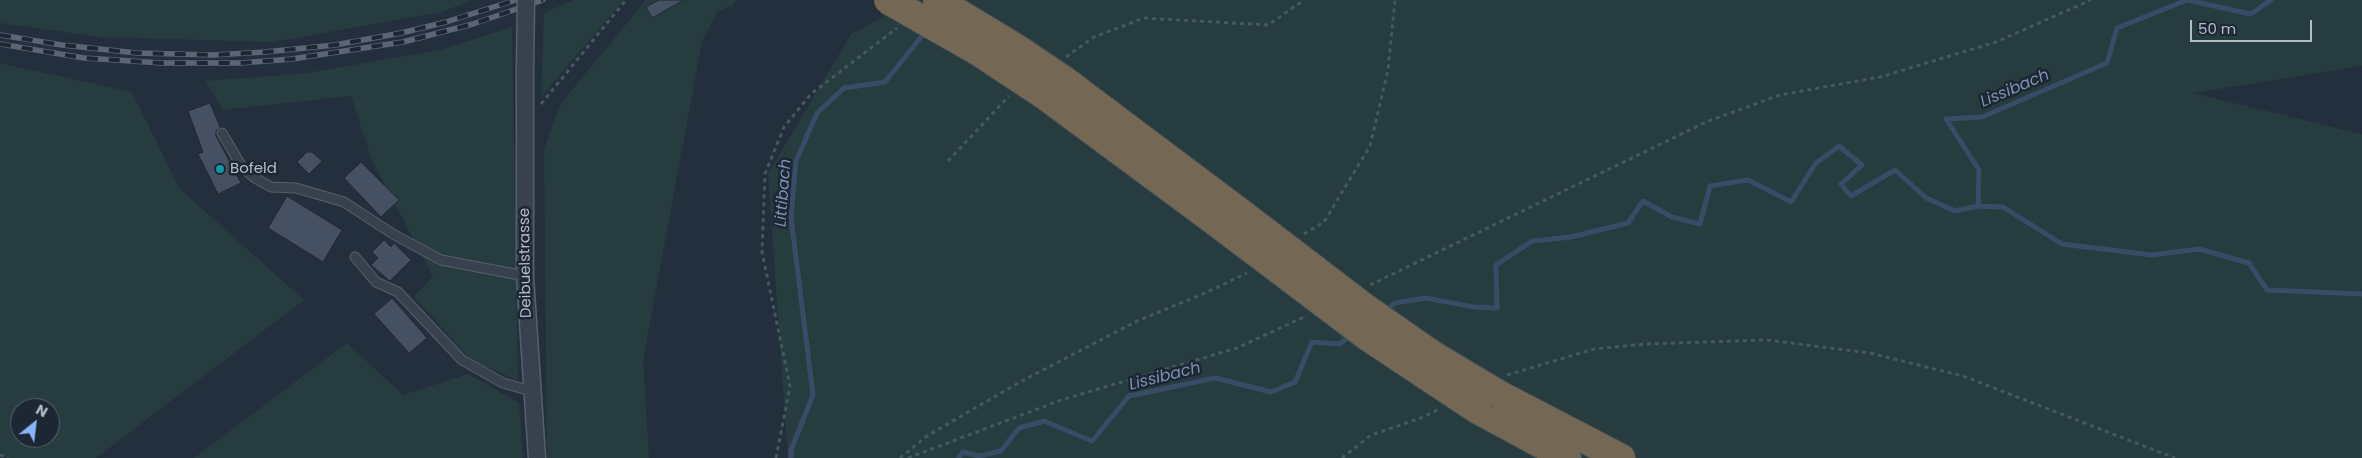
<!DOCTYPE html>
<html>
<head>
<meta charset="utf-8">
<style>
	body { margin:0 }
	#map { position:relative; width:2362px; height:458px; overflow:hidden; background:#242f3e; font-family:Poppins,sans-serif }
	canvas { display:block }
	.north { position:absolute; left:10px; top:398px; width:50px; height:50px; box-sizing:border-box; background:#1d2633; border:1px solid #59626f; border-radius:50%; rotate:29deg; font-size:14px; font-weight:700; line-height:20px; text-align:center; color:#b4bcc9 }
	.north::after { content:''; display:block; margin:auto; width:18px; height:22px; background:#8ab4f8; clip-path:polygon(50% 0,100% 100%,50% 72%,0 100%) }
	.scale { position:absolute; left:2190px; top:20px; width:122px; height:22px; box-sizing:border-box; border:2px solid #b4bcc9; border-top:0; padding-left:6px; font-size:15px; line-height:18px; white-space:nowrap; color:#b4bcc9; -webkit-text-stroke:4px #1d2633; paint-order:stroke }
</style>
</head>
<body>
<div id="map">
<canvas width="2362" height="458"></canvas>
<div class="north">N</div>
<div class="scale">50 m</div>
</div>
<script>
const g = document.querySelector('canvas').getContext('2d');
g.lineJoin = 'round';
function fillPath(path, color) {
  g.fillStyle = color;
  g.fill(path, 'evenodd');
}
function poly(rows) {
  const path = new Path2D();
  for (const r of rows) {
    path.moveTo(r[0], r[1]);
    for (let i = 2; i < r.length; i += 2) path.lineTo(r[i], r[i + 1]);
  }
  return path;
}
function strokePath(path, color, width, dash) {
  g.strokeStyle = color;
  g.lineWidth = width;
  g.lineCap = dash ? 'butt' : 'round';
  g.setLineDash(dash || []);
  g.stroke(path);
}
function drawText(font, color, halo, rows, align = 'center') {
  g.font = font + ' Poppins,sans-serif';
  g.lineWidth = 5;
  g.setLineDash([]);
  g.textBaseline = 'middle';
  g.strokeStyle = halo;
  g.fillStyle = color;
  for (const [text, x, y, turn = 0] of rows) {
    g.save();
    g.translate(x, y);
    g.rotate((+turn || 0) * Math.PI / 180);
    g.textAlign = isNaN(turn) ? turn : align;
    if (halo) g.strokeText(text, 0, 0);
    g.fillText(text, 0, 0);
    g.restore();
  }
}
const green = poly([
	[0,0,472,0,442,12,273,42,99,37,0,23],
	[574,0,624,0,541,97,544,13],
	[646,0,736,0,732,6,718,11,702,42,643,360,649,458,547,458,544,149,561,103],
	[916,0,2362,0,2362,66,2193,93,2362,134,2362,458,788,458,768,174,851,34],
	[512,27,518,380,473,362,414,297,433,276,372,161,351,96,223,110,205,81,307,73,440,50],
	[0,63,132,92,179,188,304,300,96,458,8,458,0,455],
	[20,408,50,408,50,438,20,438],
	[347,343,403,395,468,374,519,403,523,458,194,458]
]);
const stream = poly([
	[1978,206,2003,207,2062,244,2151,255,2199,249,2249,263,2267,290,2362,294],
	[1384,311,1395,303,1426,298,1474,307,1497,308,1496,265,1532,241,1571,237,1628,223,1643,201,1672,217,1700,224,1710,186,1748,180,1791,202,1816,163,1839,146,1862,165,1841,184,1851,196,1895,170,1926,198,1955,211,1978,206,1979,170,1946,119,1982,117,2107,63,2117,28,2187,0,2251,14,2271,0],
	[791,458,791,450,813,395,791,217,796,161,817,113,844,88,885,82,926,31],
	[959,458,963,452,979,456,1001,451,1019,428,1044,421,1092,441,1129,396,1215,378,1271,392,1295,382,1312,342,1339,344,1351,336]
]);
const building = poly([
	[659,0,684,0,652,18,646,7,659,0],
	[210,103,220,127,216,131,216,136,241,183,218,194,198,154,203,152,188,111,210,103],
	[307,152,312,152,322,161,309,174,297,162,307,152],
	[361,162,399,200,381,217,344,178,361,162],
	[287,196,342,230,323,262,268,228,287,196],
	[384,240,391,247,394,243,411,260,390,281,371,265,378,258,372,252,384,240],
	[392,298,427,338,409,353,374,314,392,298]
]);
const path = poly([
	[1066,57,1094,37,1144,18,1268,25,1304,0],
	[541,104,626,0],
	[948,161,1009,96],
	[1304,234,1324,222,1370,146,1388,70,1395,0],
	[1370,285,1706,122,1780,95,1880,77,1996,42,2091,0],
	[1507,375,1594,349,1646,344,1766,340,1870,353,1963,376,2175,458],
	[0,455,8,458],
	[776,458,790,386,762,252,765,174,784,127,811,94,897,28],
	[900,458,927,436,1020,382,1137,321,1203,294,1247,273],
	[908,458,1061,400,1237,348,1306,316],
	[1342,458,1371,435,1421,418,1439,409]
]);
const service = poly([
	[222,133,242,167,255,178,271,187,296,188,344,202,393,234,441,260,525,276],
	[355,257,376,282,398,292,462,360,503,383,531,391]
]);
const minor = poly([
	[525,68,525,276,537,458]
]);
const motorway = poly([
	[1064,80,1237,210],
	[1044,95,1217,223],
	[1500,395,1621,458],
	[1478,410,1567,458]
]);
const rail = poly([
	[0,35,62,45,137,53,213,55,265,52,335,45,401,33,446,22,516,0],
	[0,44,84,58,162,63,241,63,292,59,403,42,473,24,543,0]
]);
const minorBridge = poly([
	[525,68,526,0]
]);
const motorwayBridge = poly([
	[888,0,979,52,1044,95],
	[937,0,1018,49,1064,80],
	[1237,210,1364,307,1433,355,1500,395],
	[1217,223,1368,337,1478,410]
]);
const markers = [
	[220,169,5,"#0f9aa8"]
];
const poiNames = [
	["Bofeld",230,169]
];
const streetNames = [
	["Deibuelstrasse",526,263,-91]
];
const waterNames = [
	["Lissibach",2015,89,-23],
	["Littibach",784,193,-86],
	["Lissibach",1165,377,-14]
];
fillPath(green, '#263c3f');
strokePath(stream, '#394c67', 5);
fillPath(building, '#455162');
strokePath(building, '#1f2835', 1);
strokePath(service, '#565f6c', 11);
strokePath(minor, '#565f6c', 19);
strokePath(motorway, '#434c59', 30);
strokePath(path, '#44595c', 3, [4, 4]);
strokePath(service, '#38414e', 9);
strokePath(minor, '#38414e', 16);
strokePath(motorway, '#746855', 28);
strokePath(rail, '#5a6575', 5.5);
strokePath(rail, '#1d2633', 4, [11]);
strokePath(minorBridge, '#565f6c', 19, []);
strokePath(motorwayBridge, '#434c59', 30, []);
strokePath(minorBridge, '#38414e', 16);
strokePath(motorwayBridge, '#746855', 28);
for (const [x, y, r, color] of markers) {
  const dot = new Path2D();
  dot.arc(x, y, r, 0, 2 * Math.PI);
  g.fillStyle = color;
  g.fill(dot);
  strokePath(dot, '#1d2633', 2);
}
drawText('15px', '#b4bcc9', '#1d2633', poiNames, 'left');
drawText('15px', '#b4bcc9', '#1d2633', streetNames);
drawText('italic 16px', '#7c92b1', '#1d2633', waterNames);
</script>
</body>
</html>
